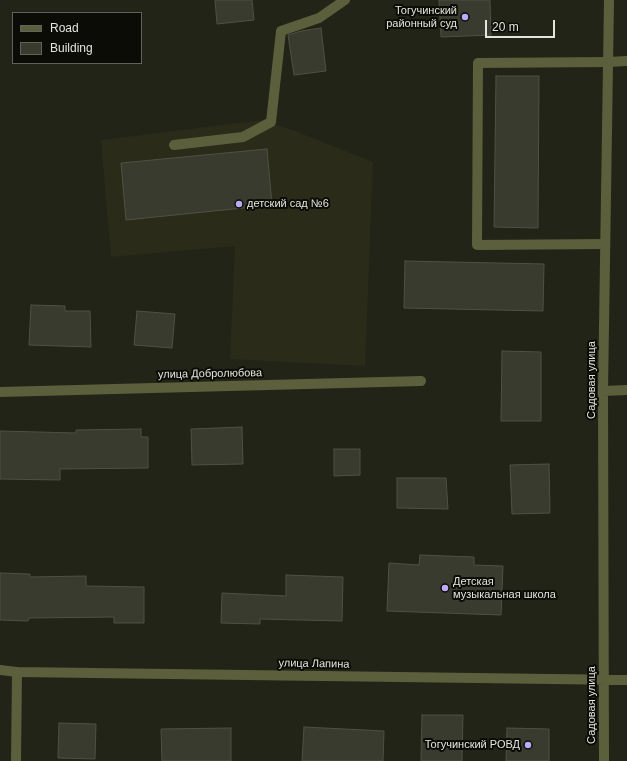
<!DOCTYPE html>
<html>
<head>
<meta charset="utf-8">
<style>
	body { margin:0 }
	#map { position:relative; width:627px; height:761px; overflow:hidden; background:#222417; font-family:Arial,sans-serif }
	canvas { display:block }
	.legend { position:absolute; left:12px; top:12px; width:130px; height:52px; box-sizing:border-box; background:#0c0c07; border:1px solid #62625c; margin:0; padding:5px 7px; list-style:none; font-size:12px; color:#e3e4dc }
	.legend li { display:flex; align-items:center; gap:8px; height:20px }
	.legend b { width:20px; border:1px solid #62625c }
	.scale { position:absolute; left:485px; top:20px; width:70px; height:18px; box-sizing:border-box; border:2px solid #e3e4dc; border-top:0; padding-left:5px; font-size:12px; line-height:14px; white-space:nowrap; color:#e3e4dc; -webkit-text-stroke:3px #0c0c07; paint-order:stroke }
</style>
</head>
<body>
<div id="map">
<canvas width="627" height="761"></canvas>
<ul class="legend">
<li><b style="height:5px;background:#5c5f3c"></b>Road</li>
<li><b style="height:11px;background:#393b2e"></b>Building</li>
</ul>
<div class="scale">20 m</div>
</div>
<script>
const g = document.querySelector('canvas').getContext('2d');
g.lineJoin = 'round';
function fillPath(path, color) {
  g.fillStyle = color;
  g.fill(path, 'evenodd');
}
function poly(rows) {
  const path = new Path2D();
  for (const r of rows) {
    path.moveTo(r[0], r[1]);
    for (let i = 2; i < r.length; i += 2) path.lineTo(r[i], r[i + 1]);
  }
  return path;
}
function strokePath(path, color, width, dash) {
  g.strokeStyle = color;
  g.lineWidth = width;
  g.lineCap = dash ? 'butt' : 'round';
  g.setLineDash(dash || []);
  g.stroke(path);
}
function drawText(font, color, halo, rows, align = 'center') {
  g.font = font + ' Arial,sans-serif';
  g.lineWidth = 4;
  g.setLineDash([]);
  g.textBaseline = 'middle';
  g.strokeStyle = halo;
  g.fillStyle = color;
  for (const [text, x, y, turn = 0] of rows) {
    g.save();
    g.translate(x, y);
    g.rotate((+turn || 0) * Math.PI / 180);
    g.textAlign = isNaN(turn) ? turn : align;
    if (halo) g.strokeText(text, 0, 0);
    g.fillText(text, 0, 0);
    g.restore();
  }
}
const built = poly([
	[263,120,295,131,373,162,365,366,230,359,235,246,111,257,101,140]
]);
const building = poly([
	[215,0,252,0,254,20,217,24,215,0],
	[439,0,490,0,491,35,441,37,439,0],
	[321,28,326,71,294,75,288,35,301,31,321,28],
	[496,76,539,76,538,228,494,227,496,76],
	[267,149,272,205,126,220,121,163,267,149],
	[405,261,544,264,543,311,404,308,405,261],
	[31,305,65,306,65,311,90,311,91,347,29,345,31,305],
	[137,311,175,314,172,348,134,345,137,311],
	[502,351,541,352,541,421,501,421,502,351],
	[242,427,243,464,192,465,191,429,242,427],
	[141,429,141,437,148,437,148,468,60,469,60,480,0,479,0,431,76,433,76,430,141,429],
	[334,449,360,449,360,475,334,476,334,449],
	[549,464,550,513,512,514,510,465,549,464],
	[397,478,446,478,448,509,397,508,397,478],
	[420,555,474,557,474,565,503,566,501,615,387,611,389,563,419,565,420,555],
	[0,573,30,574,30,577,86,576,86,586,144,587,144,623,114,623,114,617,29,618,28,621,0,620,0,573],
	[286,575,343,577,342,621,260,619,260,624,221,623,222,593,286,596,286,575],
	[422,715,463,715,462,761,421,761,422,715],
	[59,723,96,724,95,759,58,758,59,723],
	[304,727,384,731,383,761,302,761,304,727],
	[231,728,231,761,162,761,161,729,231,728],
	[507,728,549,729,549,761,506,761,507,728]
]);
const service = poly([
	[174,145,243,137,271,122,281,31,319,18,345,0],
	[605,244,477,245,478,63,608,62],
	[16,761,17,672]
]);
const minor = poly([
	[608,62,627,61],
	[603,391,627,390],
	[0,392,421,381],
	[0,670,17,672,627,680],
	[604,761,603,391,609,0]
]);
const markers = [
	[465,17,4,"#baaaf7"],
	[239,204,4,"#baaaf7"],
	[445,588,4,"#baaaf7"],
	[528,745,4,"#baaaf7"]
];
const poiNames = [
	["Тогучинский",457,11],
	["районный суд",457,24],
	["детский сад №6",247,204,"left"],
	["Детская",453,582,"left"],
	["музыкальная школа",453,595,"left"],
	["Тогучинский РОВД",520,745]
];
const streetNames = [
	["улица Добролюбова",210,374,-1],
	["Садовая улица",592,380,-90],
	["улица Лапина",314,664,1],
	["Садовая улица",592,705,-90]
];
fillPath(built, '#2a2c19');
fillPath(building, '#393b2e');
strokePath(building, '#4f5143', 1);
strokePath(service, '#5c5f3c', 10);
strokePath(minor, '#5c5f3c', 10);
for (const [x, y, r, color] of markers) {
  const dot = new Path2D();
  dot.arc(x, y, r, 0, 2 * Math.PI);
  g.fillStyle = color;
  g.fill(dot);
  strokePath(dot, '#0c0c07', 1.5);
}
drawText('11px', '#e3e4dc', '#0c0c07', poiNames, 'right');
drawText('11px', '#e3e4dc', '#0c0c07', streetNames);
</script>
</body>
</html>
